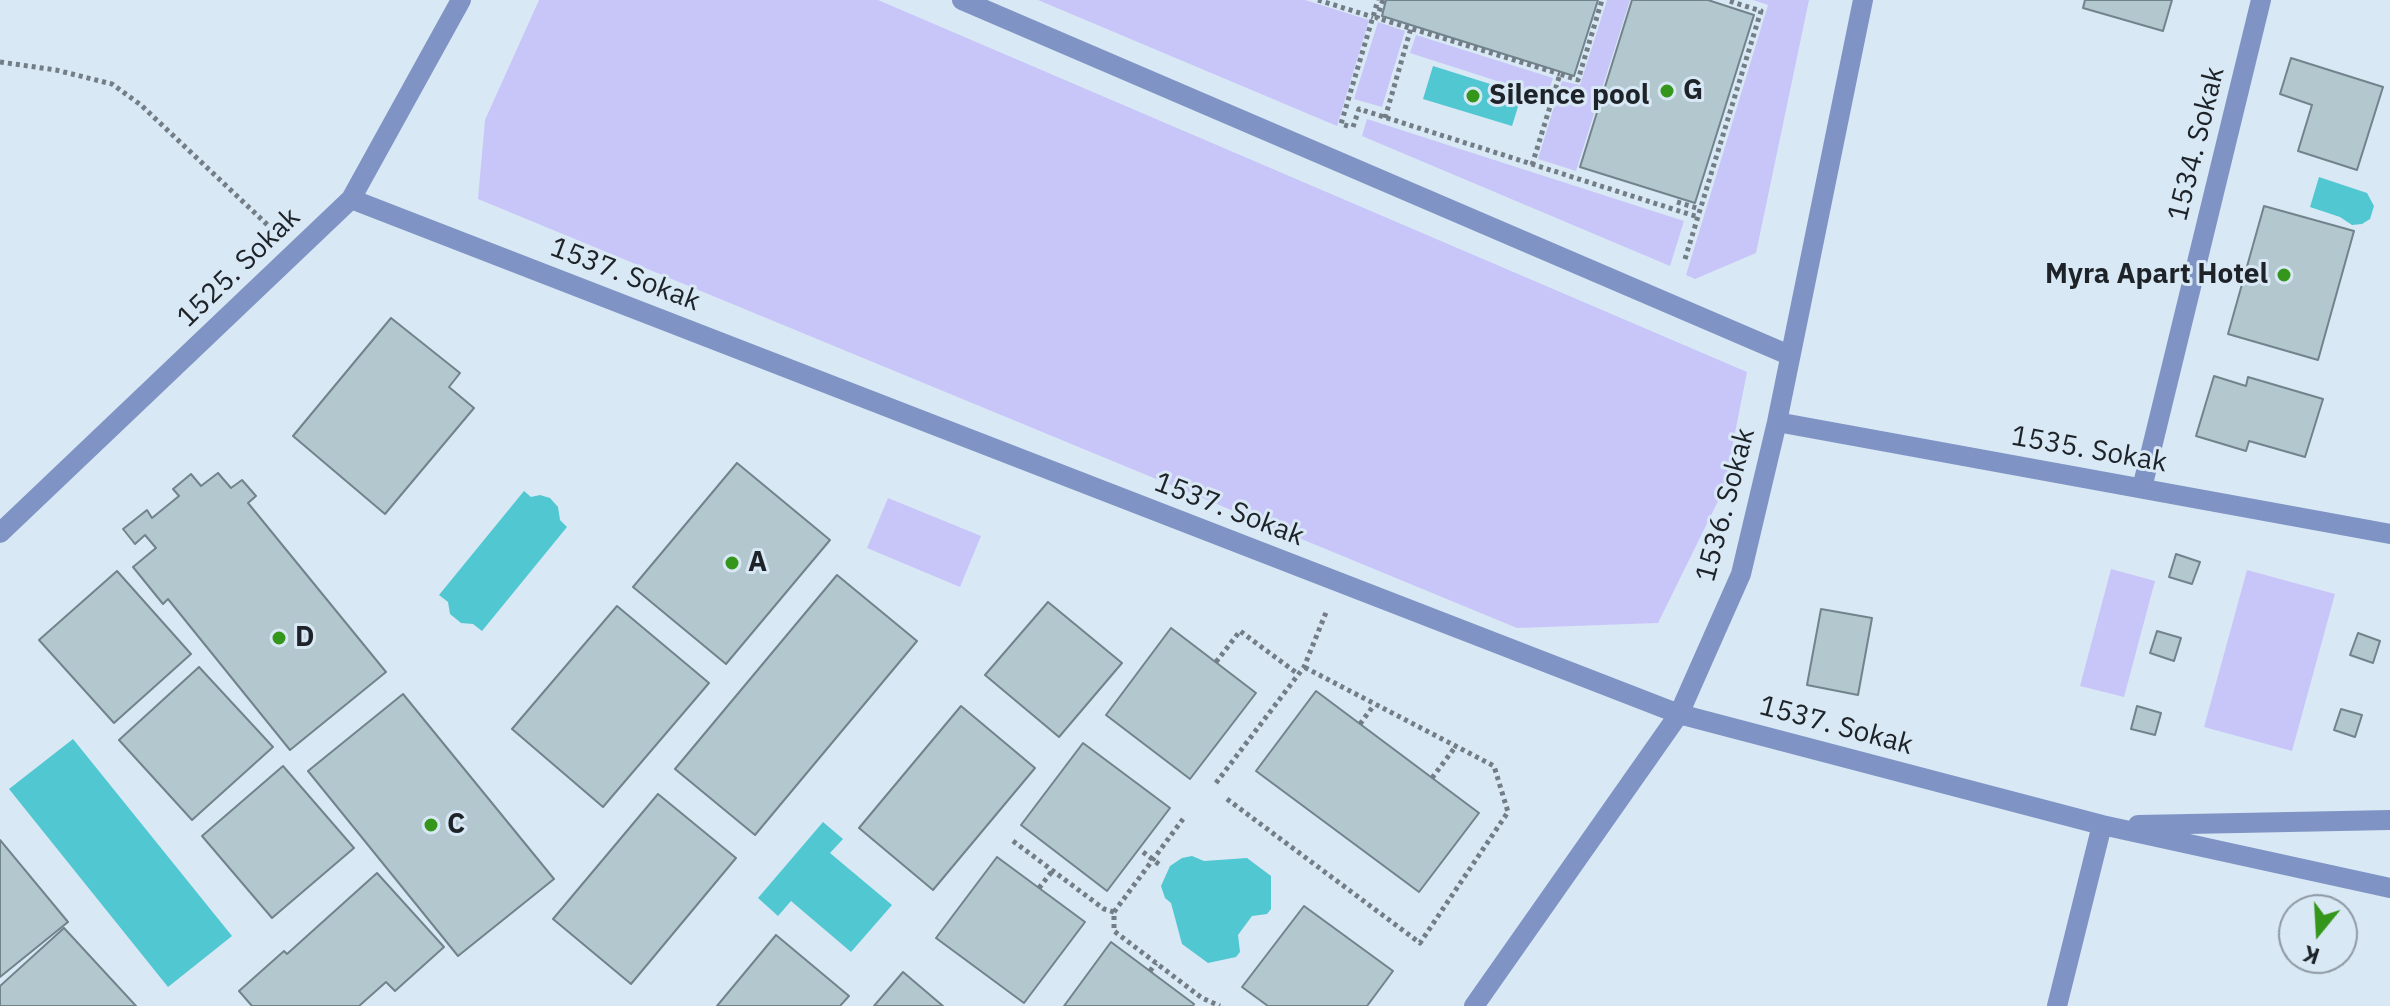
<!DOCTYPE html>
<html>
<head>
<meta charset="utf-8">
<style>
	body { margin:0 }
	#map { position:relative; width:2390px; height:1006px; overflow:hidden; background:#d9e8f5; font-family:"IBM Plex Sans",sans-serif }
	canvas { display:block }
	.north { position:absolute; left:2278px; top:894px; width:80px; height:80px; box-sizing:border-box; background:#d9e8f5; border:2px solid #8e99a3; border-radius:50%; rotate:198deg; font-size:22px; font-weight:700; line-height:32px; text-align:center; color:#1d2328 }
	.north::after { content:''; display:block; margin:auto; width:28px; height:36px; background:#34961a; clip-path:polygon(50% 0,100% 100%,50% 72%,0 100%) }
</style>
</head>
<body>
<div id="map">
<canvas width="2390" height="1006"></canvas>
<div class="north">K</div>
</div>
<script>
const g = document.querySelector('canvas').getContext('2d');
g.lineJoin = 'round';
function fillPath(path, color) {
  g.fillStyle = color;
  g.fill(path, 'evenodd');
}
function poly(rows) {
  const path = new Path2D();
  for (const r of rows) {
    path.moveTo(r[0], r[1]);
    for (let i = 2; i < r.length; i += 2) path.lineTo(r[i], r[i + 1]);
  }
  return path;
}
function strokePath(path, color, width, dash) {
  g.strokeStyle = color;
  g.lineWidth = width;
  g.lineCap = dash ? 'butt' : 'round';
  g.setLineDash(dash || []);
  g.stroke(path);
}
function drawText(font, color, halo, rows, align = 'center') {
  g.font = font + ' "IBM Plex Sans",sans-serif';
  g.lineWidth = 6;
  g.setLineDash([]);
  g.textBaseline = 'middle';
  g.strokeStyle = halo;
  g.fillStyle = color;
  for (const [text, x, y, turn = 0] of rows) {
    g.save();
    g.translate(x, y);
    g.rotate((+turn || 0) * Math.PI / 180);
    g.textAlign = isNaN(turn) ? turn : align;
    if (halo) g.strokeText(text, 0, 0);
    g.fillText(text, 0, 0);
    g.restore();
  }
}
const green = poly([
	[539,0,878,0,1747,372,1724,489,1658,623,1517,628,478,199,485,120],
	[1038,0,1305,0,1369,20,1337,126],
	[1607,0,1630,0,1576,171,1538,159,1562,81,1580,85],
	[1753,0,1809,0,1756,253,1695,279,1686,275,1768,5],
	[1378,22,1405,31,1382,107,1354,99],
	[1416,35,1553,78,1547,97,1410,53],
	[1367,119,1684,221,1670,266,1362,136],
	[888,498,981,536,960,587,867,548],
	[2111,569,2155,581,2124,697,2080,686],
	[2247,570,2335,594,2292,751,2204,727]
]);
const water = poly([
	[1433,66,1522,94,1512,126,1423,99],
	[2319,177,2367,193,2374,206,2370,219,2362,224,2352,225,2340,217,2310,207],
	[524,491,531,497,540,495,550,498,558,507,560,520,567,527,482,631,473,624,461,623,450,614,448,602,439,595],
	[73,739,232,936,168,987,9,789],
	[823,822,843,839,830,853,892,905,851,952,791,901,778,916,758,898],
	[1192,856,1204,861,1247,858,1271,876,1271,909,1267,914,1252,916,1238,935,1240,952,1236,957,1208,963,1182,944,1171,903,1165,898,1161,886,1170,866,1182,858]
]);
const building = poly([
	[1386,0,1598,0,1574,76,1382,16,1386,0],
	[1632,0,1708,0,1754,15,1695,203,1580,167,1632,0],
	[2085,0,2172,0,2163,31,2083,8,2085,0],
	[2291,58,2383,87,2357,170,2298,151,2312,105,2280,94,2291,58],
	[2264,206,2354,231,2318,360,2228,334,2264,206],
	[391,318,460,373,449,387,474,408,385,514,293,436,391,318],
	[2214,376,2246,386,2248,377,2323,399,2305,457,2249,441,2246,451,2196,436,2214,376],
	[737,463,830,540,726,664,633,587,737,463],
	[218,473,231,488,242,480,256,496,248,503,386,672,290,750,168,599,163,604,133,567,156,548,145,535,135,544,123,529,147,510,152,518,179,496,173,489,191,474,201,486,218,473],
	[2176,554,2200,562,2192,584,2169,577,2176,554],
	[117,571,191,654,114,723,39,640,117,571],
	[837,575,917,641,755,835,675,769,837,575],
	[1048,602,1122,663,1059,737,985,675,1048,602],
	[617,606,709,683,603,807,512,729,617,606],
	[1821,609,1872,618,1858,695,1807,685,1821,609],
	[1171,628,1256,693,1190,779,1106,715,1171,628],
	[2157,631,2181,638,2174,661,2150,653,2157,631],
	[2358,633,2380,641,2373,663,2350,655,2358,633],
	[199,667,273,747,192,820,119,740,199,667],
	[1316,691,1479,813,1419,892,1256,771,1316,691],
	[403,694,554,879,458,956,308,771,403,694],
	[961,706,1035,768,933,890,859,828,961,706],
	[2137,706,2161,713,2155,735,2131,729,2137,706],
	[2341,709,2362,715,2355,737,2334,730,2341,709],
	[1083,743,1170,808,1107,891,1021,825,1083,743],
	[283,766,354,848,272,918,202,836,283,766],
	[658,794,736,858,631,984,553,919,658,794],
	[0,840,68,922,0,977,0,840],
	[997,857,1085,922,1024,1003,936,938,997,857],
	[377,873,444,947,395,991,386,982,359,1006,252,1006,239,991,284,951,287,954,377,873],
	[1304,906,1393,971,1367,1006,1268,1006,1242,987,1304,906],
	[64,928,136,1006,0,1006,0,986,64,928],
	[776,935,849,996,840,1006,717,1006,776,935],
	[1111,942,1194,1004,1193,1006,1064,1006,1111,942],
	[903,972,943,1006,874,1006,903,972]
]);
const path = poly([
	[1318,0,1373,17],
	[1383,0,1377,18,1560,74],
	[0,62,56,70,112,84,141,105,275,232],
	[1385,118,1411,28],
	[1348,126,1341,124,1378,0],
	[1353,127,1359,109,1698,217],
	[1532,165,1560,74,1578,80,1602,0],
	[1677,202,1700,209],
	[1685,259,1761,11,1726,0],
	[1216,662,1240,631,1298,674],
	[1360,724,1374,705],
	[1432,778,1456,746],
	[1216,783,1304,667,1327,610],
	[1227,799,1420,943,1508,812,1494,766,1304,667],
	[1013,841,1104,909,1114,912,1114,931,1202,998,1220,1006],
	[1143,852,1160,865],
	[1039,888,1053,870],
	[1114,912,1183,819],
	[1150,971,1156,963]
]);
const street = poly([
	[962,0,1789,355],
	[351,199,1679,714,2102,825,2390,888],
	[1777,422,2390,534],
	[2142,488,2261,0],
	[0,533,351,199,461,0],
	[2138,825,2390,820],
	[1474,1006,1679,714,1741,574,1777,422,1863,0],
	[2057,1006,2102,825]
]);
const markers = [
	[1667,91,8,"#34961a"],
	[1473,96,8,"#34961a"],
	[2284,275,8,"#34961a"],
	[732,563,8,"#34961a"],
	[279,638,8,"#34961a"],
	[431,825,8,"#34961a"]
];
const poiNames = [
	["G",1683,91],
	["Silence pool",1489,96],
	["Myra Apart Hotel",2268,275,"right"],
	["A",748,563],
	["D",295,638],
	["C",447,825]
];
const streetNames = [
	["1534. Sokak",2197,144,-76],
	["1525. Sokak",239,268,-44],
	["1537. Sokak",625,275,21],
	["1535. Sokak",2089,450,10],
	["1536. Sokak",1726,505,-75],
	["1537. Sokak",1229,510,21],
	["1537. Sokak",1836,726,15]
];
fillPath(green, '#c8c6f9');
fillPath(water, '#50c7d1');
fillPath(building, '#b3c7cf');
strokePath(building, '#71838b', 2);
strokePath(path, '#737d86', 5, [4, 4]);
strokePath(street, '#7f94c4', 20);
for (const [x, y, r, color] of markers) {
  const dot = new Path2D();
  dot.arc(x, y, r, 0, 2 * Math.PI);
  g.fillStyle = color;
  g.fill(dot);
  strokePath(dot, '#d9e8f5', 3);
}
drawText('bold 28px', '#1d2328', '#d9e8f5', poiNames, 'left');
drawText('28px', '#1d2328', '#d9e8f5', streetNames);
</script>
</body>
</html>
